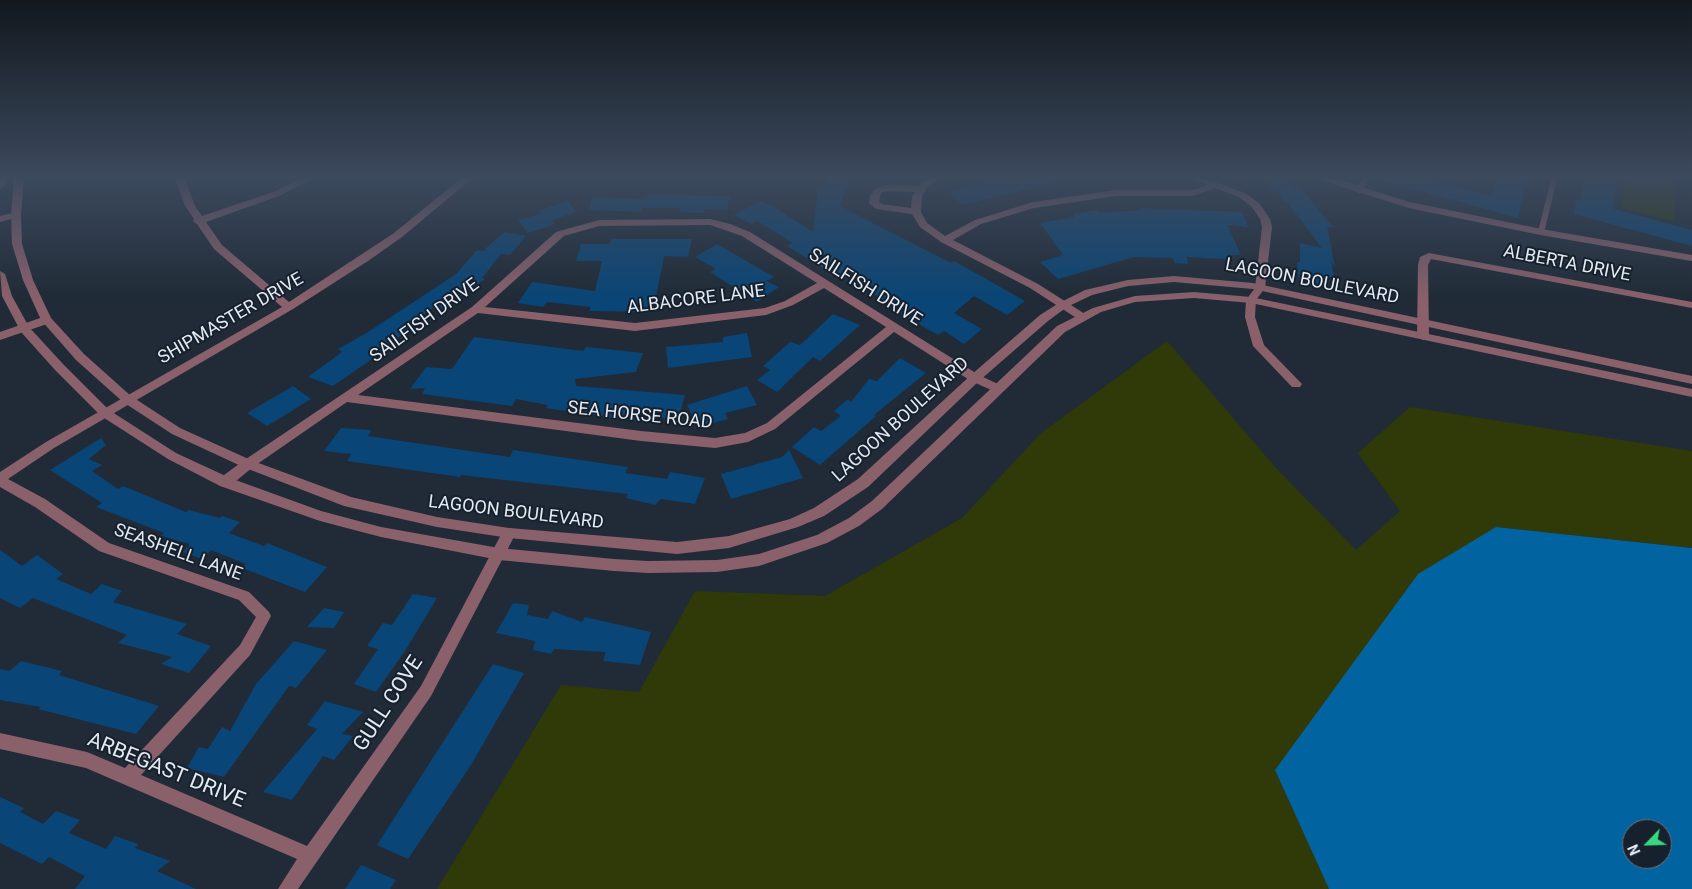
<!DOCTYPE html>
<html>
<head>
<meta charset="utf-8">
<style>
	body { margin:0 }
	#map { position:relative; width:1692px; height:889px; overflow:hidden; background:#202b37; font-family:Roboto,sans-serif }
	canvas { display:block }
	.north { position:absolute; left:1622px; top:819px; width:50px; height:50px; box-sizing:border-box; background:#16212d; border:1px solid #68717c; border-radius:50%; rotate:246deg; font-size:14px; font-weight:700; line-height:20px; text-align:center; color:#e3eaf2 }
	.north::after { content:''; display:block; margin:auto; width:18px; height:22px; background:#3bd77f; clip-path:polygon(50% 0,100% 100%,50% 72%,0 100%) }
</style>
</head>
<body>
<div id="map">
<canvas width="1692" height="889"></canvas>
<div class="north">N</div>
</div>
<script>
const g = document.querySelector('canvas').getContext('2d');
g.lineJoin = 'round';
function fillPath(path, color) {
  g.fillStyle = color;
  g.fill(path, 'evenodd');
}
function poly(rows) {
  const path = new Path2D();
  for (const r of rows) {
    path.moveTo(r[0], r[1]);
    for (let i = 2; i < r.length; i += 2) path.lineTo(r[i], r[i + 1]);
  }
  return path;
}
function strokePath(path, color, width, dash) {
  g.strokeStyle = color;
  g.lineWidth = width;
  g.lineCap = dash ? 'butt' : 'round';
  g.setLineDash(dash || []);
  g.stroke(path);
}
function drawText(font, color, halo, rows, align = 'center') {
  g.font = font + ' Roboto,sans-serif';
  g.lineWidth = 4;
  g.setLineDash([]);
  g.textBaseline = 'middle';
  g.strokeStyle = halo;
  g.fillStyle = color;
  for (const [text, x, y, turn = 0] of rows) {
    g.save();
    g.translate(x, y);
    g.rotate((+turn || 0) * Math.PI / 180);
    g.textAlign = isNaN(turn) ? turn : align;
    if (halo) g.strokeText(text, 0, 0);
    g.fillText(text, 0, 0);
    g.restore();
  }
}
const green = poly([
	[1625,176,1677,176,1674,221,1622,208],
	[1167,341,1276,468,1356,550,1400,511,1358,453,1410,407,1692,451,1692,548,1496,527,1275,770,1329,889,437,889,561,685,639,692,695,591,825,596,962,518,1040,434]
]);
const water = poly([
	[1496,527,1692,548,1692,889,1329,889,1275,770,1418,574],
	[1632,829,1662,829,1662,859,1632,859]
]);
const building = poly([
	[828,176,850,176,840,206,951,263,954,261,1025,301,1007,315,974,296,954,313,982,329,964,344,944,331,938,335,894,310,874,294,876,293,849,276,843,280,787,246,793,243,757,221,751,224,734,215,760,201,774,207,813,232,818,189,824,189],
	[1008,176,1013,178,1023,176,1059,176,1059,181,962,205,949,191],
	[1262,176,1284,176,1294,188,1300,187,1333,227,1327,227,1335,267,1331,261,1334,277,1326,277,1327,285,1299,282,1297,262,1300,262,1300,243,1322,248,1288,203,1285,203,1278,191,1272,192],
	[1379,176,1416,176,1492,196,1497,176,1527,176,1518,218,1379,180],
	[1585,176,1617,176,1613,209,1692,230,1692,246,1574,214,1576,200,1580,201],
	[647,195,670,195,730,196,727,210,705,209,704,213,680,212,680,208,643,208,641,212,589,210,592,197,645,199],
	[569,201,576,212,552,220,555,224,528,233,518,220,541,214,540,210],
	[1141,208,1242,212,1248,227,1227,225,1241,255,1227,255,1227,259,1187,257,1188,264,1175,263,1173,258,1134,257,1058,279,1040,262,1063,255,1040,223,1075,217,1073,214,1097,210,1100,213,1141,210],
	[504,232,526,236,510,255,501,254,482,278,485,279,441,310,434,307,413,323,418,326,388,343,392,345,333,386,308,377,342,352,338,349,368,332,456,274,477,250,483,251],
	[612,239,692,239,688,257,664,256,653,312,590,311,590,307,547,302,543,307,518,303,532,282,595,291,602,261,576,261,581,244,609,244],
	[717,244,774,277,766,281,779,287,757,302,710,272,716,269,695,257],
	[833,314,860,325,820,361,813,357,777,392,757,380,770,370,763,366,790,342,800,345],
	[747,333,752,357,668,368,666,347,723,342,723,337],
	[474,337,583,351,586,347,643,353,636,372,575,379,576,386,685,395,678,420,646,416,642,422,546,408,548,405,516,399,512,406,422,394,425,388,410,389,426,367,452,369],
	[900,358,926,373,874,415,876,416,820,465,792,447,814,427,821,431,841,416,834,411,848,399,851,402,869,379,877,381],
	[293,386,311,399,267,426,247,413],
	[747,386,757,405,725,413,728,419,698,427,687,405],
	[341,428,371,430,368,436,510,457,513,450,628,467,625,473,667,479,670,472,705,478,695,504,661,499,655,505,626,498,628,494,461,475,460,477,347,461,351,454,324,451],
	[101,438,106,445,89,459,102,465,92,471,118,489,123,486,186,512,189,510,220,518,222,516,240,522,229,533,264,546,267,543,327,567,305,592,242,568,246,564,211,550,202,559,183,552,190,544,161,536,164,533,96,507,102,503,50,470],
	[789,450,803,478,731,499,721,474,782,457],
	[0,550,22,566,37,555,63,574,56,579,91,594,102,584,122,591,113,602,187,624,177,634,211,646,189,673,161,664,172,657,118,643,127,635,33,598,20,608,0,598],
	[413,594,437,598,405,651,376,692,354,684,378,649,367,646,383,623,392,625],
	[513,603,529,605,527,615,548,619,552,611,582,622,585,617,651,632,640,665,603,661,606,652,554,649,551,654,533,650,535,641,496,633],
	[324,608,344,612,334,628,307,627],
	[294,641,327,650,296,688,289,686,224,777,187,768,199,747,208,749,222,727,230,731,256,684],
	[21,661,62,671,59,675,159,706,136,734,38,709,41,707,0,700,0,669,9,671],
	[493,664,524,673,471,765,408,859,377,845],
	[325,701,363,712,342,734,353,736,334,760,323,756,292,800,263,792,317,729,307,725],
	[0,797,24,808,20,812,43,824,56,811,80,820,69,833,106,849,115,836,138,844,135,848,170,861,157,871,196,889,75,889,85,876,49,857,42,864,0,843],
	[361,865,396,880,390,889,345,889]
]);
const service = poly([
	[1318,176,1409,205,1541,232,1692,258],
	[1359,190,1367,176],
	[1541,232,1555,176]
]);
const minor = poly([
	[174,176,184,176,195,206,202,216,273,192,306,176,318,176,279,196,206,222,222,245,289,302,394,233,464,176,475,176,402,237,368,261,293,309,54,448,8,479,45,499,109,543,249,592,269,612,271,616,250,655,141,775,307,846,421,686,504,529,509,528,514,529,516,533,431,696,298,889,278,889,297,859,86,768,0,749,0,733,87,752,125,768,240,645,256,617,239,600,99,551,35,507,0,487,0,472,46,442,282,307,214,249,197,224,193,221,194,219,185,206,174,176],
	[932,176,944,176,928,186,922,196,921,212,927,223,945,236,975,220,1033,202,1116,190,1192,190,1207,185,1186,176,1200,176,1245,193,1259,203,1270,219,1272,227,1265,288,1256,300,1255,317,1264,345,1302,384,1300,387,1292,387,1253,346,1245,317,1246,300,1255,288,1262,227,1260,219,1252,207,1239,197,1215,188,1193,196,1116,196,1034,208,981,224,953,240,1038,284,1085,314,1086,317,1081,321,1030,288,941,242,920,227,912,214,876,209,869,203,870,196,876,188,888,185,919,186,922,182,932,176],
	[888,191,915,192,912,196,911,208,882,204,879,202,880,196,882,192,888,191],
	[16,212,21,215,19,217,0,222,0,216,16,212],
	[710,219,730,224,750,232,979,375,1002,386,1004,389,998,393,971,381,894,332,775,429,748,442,715,448,641,441,347,402,253,467,230,486,220,486,219,482,220,478,243,461,472,307,556,232,599,220,710,219],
	[710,225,742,236,817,283,785,301,765,308,635,323,485,307,564,236,599,226,710,225],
	[824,288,886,327,767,423,745,433,715,438,641,431,358,395,478,313,635,331,766,315,793,305,824,288],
	[1429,253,1692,302,1692,308,1431,259,1428,265,1429,336,1423,340,1417,336,1418,265,1420,257,1429,253],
	[46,316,51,320,50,323,0,340,0,332,46,316]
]);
const tertiary = poly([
	[0,176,7,176,5,186,0,189,0,176],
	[14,176,24,176,21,215,22,244,33,280,51,318,84,354,131,396,180,428,253,461,351,497,437,517,509,528,677,542,729,536,790,519,814,508,858,479,971,375,1040,315,1059,303,1085,290,1128,280,1174,276,1253,283,1692,376,1692,384,1253,289,1174,282,1128,286,1092,295,1067,307,1048,321,979,381,868,487,824,516,798,527,729,548,677,554,509,538,437,527,344,506,243,467,172,434,123,402,76,360,41,320,23,280,12,244,11,215,14,176],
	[0,271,5,274,12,296,29,327,63,364,109,410,176,453,230,478,321,511,381,527,499,548,614,559,648,561,717,560,759,554,817,535,849,518,872,501,1057,326,1093,308,1135,296,1194,292,1251,297,1692,389,1692,397,1251,303,1194,298,1135,302,1101,312,1065,332,882,509,859,526,827,543,759,566,717,572,648,573,614,571,499,560,381,537,320,521,220,486,168,459,101,416,55,370,21,332,2,296,0,271]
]);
const streetNames = [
	["ALBERTA DRIVE",1567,264,11],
	["LAGOON BOULEVARD",1312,282,11],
	["SAILFISH DRIVE",865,288,32],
	["ALBACORE LANE",696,300,-7],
	["SHIPMASTER DRIVE",231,319,-30],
	["SAILFISH DRIVE",425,321,-36],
	["SEA HORSE ROAD",640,416,6],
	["LAGOON BOULEVARD",901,420,-42],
	["LAGOON BOULEVARD",516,513,7],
	["SEASHELL LANE",178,553,20]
];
const nearStreetnames = [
	["GULL COVE",389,704,-57],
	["ARBEGAST DRIVE",166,771,22]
];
fillPath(green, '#303908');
fillPath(water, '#0263a1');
fillPath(building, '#094576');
strokePath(service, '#8a606b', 6);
fillPath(minor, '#8a606b');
fillPath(tertiary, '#8a606b');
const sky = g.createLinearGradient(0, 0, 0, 300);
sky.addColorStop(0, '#12181e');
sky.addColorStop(0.59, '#3c4a5e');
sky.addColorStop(1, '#3c4a5e00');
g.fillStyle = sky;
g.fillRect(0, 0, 1692, 300);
drawText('18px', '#e3eaf2', '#16212d', streetNames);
drawText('21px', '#e3eaf2', '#16212d', nearStreetnames);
</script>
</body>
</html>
